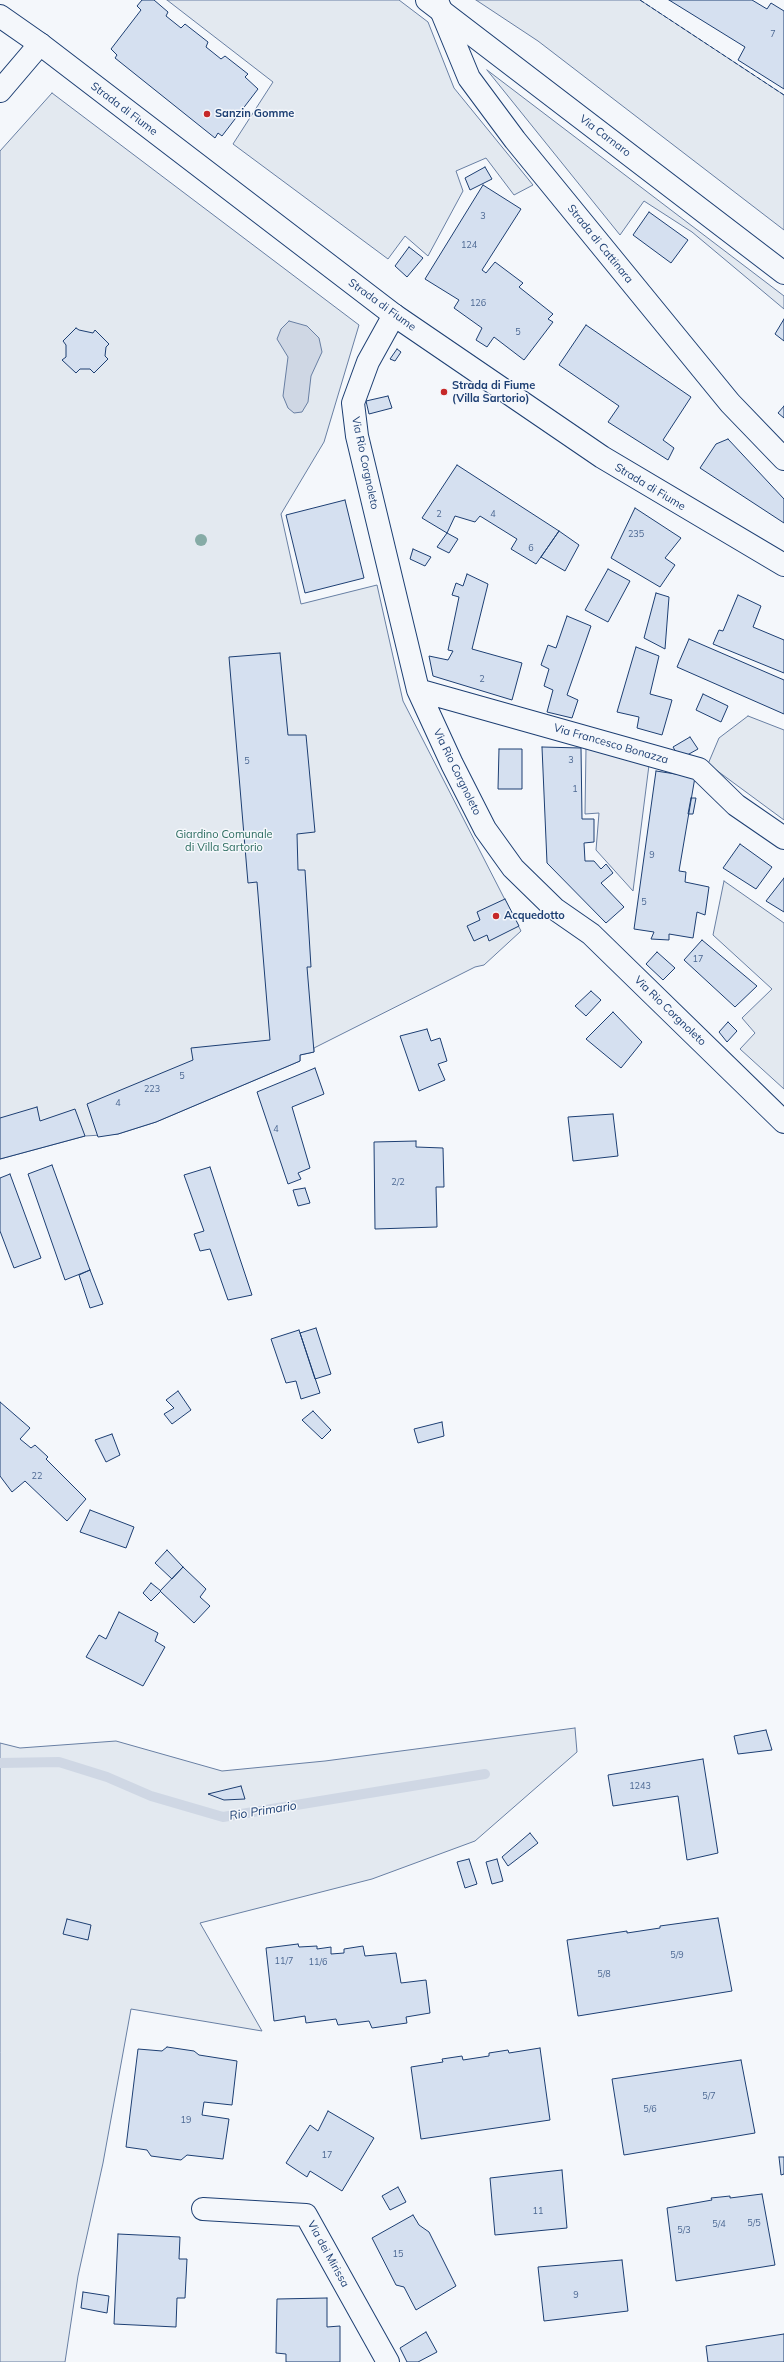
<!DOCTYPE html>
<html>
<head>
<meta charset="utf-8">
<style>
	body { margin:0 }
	canvas { display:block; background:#f4f7fb }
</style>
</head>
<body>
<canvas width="784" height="2362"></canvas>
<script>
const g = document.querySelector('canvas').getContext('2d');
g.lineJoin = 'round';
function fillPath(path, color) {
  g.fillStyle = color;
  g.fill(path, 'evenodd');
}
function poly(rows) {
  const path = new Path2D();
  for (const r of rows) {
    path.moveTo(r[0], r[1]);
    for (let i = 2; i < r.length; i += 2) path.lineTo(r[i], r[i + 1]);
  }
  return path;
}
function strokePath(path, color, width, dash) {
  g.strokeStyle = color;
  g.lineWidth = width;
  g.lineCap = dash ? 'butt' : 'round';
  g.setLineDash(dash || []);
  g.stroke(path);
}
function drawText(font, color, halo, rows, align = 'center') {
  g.font = font + ' Mulish,sans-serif';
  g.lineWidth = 3;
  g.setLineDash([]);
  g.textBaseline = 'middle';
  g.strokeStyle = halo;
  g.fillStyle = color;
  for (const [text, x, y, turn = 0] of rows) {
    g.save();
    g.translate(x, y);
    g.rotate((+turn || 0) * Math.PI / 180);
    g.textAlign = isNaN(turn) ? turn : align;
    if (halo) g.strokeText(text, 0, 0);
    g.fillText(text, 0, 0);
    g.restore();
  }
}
const green = poly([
	[167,0,399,0,428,22,454,88,533,185,514,195,486,158,456,171,463,191,428,256,405,236,388,259,233,144,273,82,167,0],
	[476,0,640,0,784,95,784,230,538,41,476,0],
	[487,70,784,296,784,309,692,232,644,201,620,235,487,70],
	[52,93,359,325,324,442,281,514,301,604,377,585,403,701,521,931,484,965,475,967,314,1048,314,1052,300,1055,300,1061,156,1122,118,1134,85,1136,0,1159,0,151,52,93],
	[748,716,784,730,784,820,708,764,719,738,748,716],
	[724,881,784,923,784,1089,740,1049,755,1033,742,1018,772,989,713,935,724,881],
	[575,1728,577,1752,475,1841,372,1879,200,1923,262,2031,131,2009,103,2163,78,2276,65,2362,0,2362,0,1743,20,1748,116,1741,222,1771,325,1761,575,1728]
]);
const parking = poly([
	[586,748,649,765,633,891,596,850,599,813,585,814,586,748]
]);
const water = poly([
	[289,321,307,326,319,338,322,352,311,376,308,402,302,412,294,413,288,408,283,396,288,357,277,339,281,329,289,321]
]);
const stream = poly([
	[0,1763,59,1762,107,1777,151,1796,223,1817,485,1774]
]);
const building = poly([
	[142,0,154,0,168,12,166,16,181,28,185,24,208,42,206,47,221,59,225,56,248,74,245,77,258,89,222,136,218,133,215,138,115,58,117,55,111,49,141,10,137,6,142,0],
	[669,0,752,0,767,9,771,3,784,11,784,89,738,60,745,47,669,0],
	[485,167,492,179,470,190,465,178,485,167],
	[483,185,521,209,482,270,486,273,495,262,523,283,519,287,553,314,548,319,553,322,524,360,494,337,487,347,476,340,482,328,454,308,459,300,425,279,483,185],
	[649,212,688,240,671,263,633,235,649,212],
	[409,247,423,258,407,277,395,266,409,247],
	[784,319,784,341,775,334,784,319],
	[586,325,691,397,663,440,674,448,668,460,608,422,619,406,559,365,586,325],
	[76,328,79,330,93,333,95,330,109,344,106,347,105,356,108,359,94,373,90,369,80,369,76,373,62,360,66,357,66,345,63,341,76,328],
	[397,349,401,352,395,361,390,359,397,349],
	[388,396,392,408,369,414,366,401,388,396],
	[784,406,784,418,778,413,784,406],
	[728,439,784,499,784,523,700,468,716,444,728,439],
	[457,465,559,531,536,564,511,549,517,539,480,516,475,522,455,516,447,533,422,518,457,465],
	[345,500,364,578,305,593,286,515,345,500],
	[635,508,681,538,665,558,675,565,660,587,611,558,635,508],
	[559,531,579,545,565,571,541,557,559,531],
	[447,533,458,539,449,553,437,547,447,533],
	[413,549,431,557,425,566,410,559,413,549],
	[608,569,630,581,608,622,585,610,608,569],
	[467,574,488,584,472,649,522,663,512,700,433,676,429,656,448,660,453,651,448,650,459,597,452,595,456,583,463,586,467,574],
	[656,593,669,597,665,649,644,638,656,593],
	[738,595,761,606,753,627,784,640,784,673,713,644,719,630,723,631,738,595],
	[567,616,591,626,567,695,578,700,572,718,547,712,553,690,544,686,549,669,541,665,548,645,556,648,567,616],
	[689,639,784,680,784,714,677,667,689,639],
	[636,647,659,656,650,694,672,700,662,735,637,728,639,717,617,712,636,647],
	[280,653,288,735,306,735,315,832,297,834,298,870,305,870,311,967,307,967,314,1052,300,1055,300,1061,156,1122,118,1134,98,1137,87,1104,193,1060,191,1048,270,1040,257,882,248,883,229,657,280,653],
	[703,694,728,706,721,722,696,710,703,694],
	[690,737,698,749,680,759,673,747,690,737],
	[542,747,581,748,582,819,594,819,594,842,584,843,585,861,594,861,601,869,606,864,613,873,601,883,624,907,606,923,547,863,542,747],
	[499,749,522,749,522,789,498,789,499,749],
	[656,771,695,777,679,871,686,872,685,882,709,887,705,915,697,912,693,938,669,934,669,940,651,939,654,932,634,929,656,771],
	[691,798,696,798,693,814,688,814,691,798],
	[740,844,772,867,756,889,723,868,740,844],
	[784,878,784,912,766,901,784,878],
	[505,899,519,926,489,941,487,935,474,941,467,926,480,920,477,912,505,899],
	[702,940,757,986,735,1007,684,960,702,940],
	[657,952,675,968,663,980,646,964,657,952],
	[591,991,601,1000,586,1016,575,1006,591,991],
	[613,1012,642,1042,621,1068,586,1039,613,1012],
	[728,1022,737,1031,727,1042,719,1032,728,1022],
	[427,1029,431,1041,440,1038,447,1061,438,1064,445,1080,419,1091,400,1036,427,1029],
	[315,1068,324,1094,292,1107,310,1168,298,1173,301,1179,288,1184,257,1092,315,1068],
	[37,1107,40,1121,75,1109,85,1136,0,1159,0,1118,37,1107],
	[613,1114,618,1156,573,1161,568,1117,613,1114],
	[416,1141,416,1147,443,1148,444,1187,436,1187,437,1227,375,1229,374,1142,416,1141],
	[52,1165,90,1270,65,1280,28,1174,52,1165],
	[210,1167,239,1256,252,1295,228,1300,210,1249,200,1251,194,1234,204,1231,184,1175,210,1167],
	[10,1174,41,1258,14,1268,0,1231,0,1178,10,1174],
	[305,1188,310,1203,298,1206,293,1190,305,1188],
	[90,1270,103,1304,90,1308,79,1275,90,1270],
	[316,1328,331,1374,315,1379,300,1333,316,1328],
	[299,1330,320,1393,301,1399,296,1381,286,1383,271,1339,299,1330],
	[178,1391,191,1410,172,1424,164,1414,174,1408,166,1400,178,1391],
	[0,1402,30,1428,20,1439,31,1448,35,1445,48,1457,46,1459,86,1499,67,1521,25,1481,12,1492,0,1476,0,1402],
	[313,1411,331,1430,322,1439,302,1420,313,1411],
	[442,1422,444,1436,418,1443,414,1429,442,1422],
	[112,1434,120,1455,106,1462,95,1440,112,1434],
	[90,1510,134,1527,126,1548,80,1532,90,1510],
	[167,1550,183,1567,172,1579,155,1563,167,1550],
	[183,1567,206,1589,200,1597,210,1606,194,1623,160,1591,183,1567],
	[151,1583,161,1591,151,1601,143,1593,151,1583],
	[119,1612,158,1633,155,1641,165,1647,143,1686,86,1657,99,1635,106,1639,119,1612],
	[766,1730,772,1750,738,1754,734,1736,766,1730],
	[703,1759,718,1853,687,1860,678,1796,613,1806,608,1775,703,1759],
	[241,1786,245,1799,224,1800,208,1794,241,1786],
	[530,1833,538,1843,508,1866,502,1857,530,1833],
	[469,1859,477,1884,465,1888,457,1862,469,1859],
	[497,1859,503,1881,492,1884,486,1862,497,1859],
	[718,1918,732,1991,578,2016,567,1940,627,1931,627,1933,660,1928,660,1926,718,1918],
	[67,1919,91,1925,88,1940,63,1934,67,1919],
	[298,1944,299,1947,317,1946,317,1949,331,1947,331,1954,344,1953,344,1949,363,1946,365,1956,396,1953,401,1983,426,1980,430,2013,406,2017,407,2023,372,2028,369,2021,338,2025,336,2019,306,2023,305,2016,274,2021,266,1948,298,1944],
	[167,2047,194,2051,199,2055,237,2061,232,2105,204,2102,202,2115,229,2119,223,2159,187,2155,181,2160,151,2156,147,2150,126,2147,138,2049,162,2051,167,2047],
	[540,2048,550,2120,421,2139,411,2067,443,2062,442,2059,462,2056,463,2060,489,2056,489,2053,508,2050,509,2053,540,2048],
	[741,2060,755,2133,624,2155,612,2079,741,2060],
	[328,2111,374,2138,342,2191,310,2171,307,2177,286,2163,310,2125,318,2131,328,2111],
	[779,2157,784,2157,784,2174,781,2175,779,2157],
	[562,2170,567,2228,495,2235,490,2178,562,2170],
	[398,2187,406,2202,390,2210,382,2196,398,2187],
	[762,2194,775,2265,676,2281,667,2208,712,2200,711,2198,730,2196,730,2198,762,2194],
	[413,2215,419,2225,429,2232,456,2286,416,2310,404,2287,396,2285,372,2238,413,2215],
	[118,2234,180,2237,179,2259,187,2259,185,2298,177,2298,176,2327,114,2324,118,2234],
	[622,2260,628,2311,544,2321,538,2267,622,2260],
	[83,2292,109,2296,107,2313,81,2308,83,2292],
	[327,2298,327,2327,340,2326,340,2362,286,2362,286,2354,276,2353,277,2299,327,2298],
	[426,2332,437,2352,418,2362,407,2362,400,2348,426,2332],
	[784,2334,784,2362,708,2362,706,2346,784,2334]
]);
const minor = poly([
	[438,3,469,78,515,140,730,403,784,459],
	[0,91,40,44],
	[394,315,368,362,353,403,357,436,418,690,452,764,485,829,513,868,555,909,591,934,784,1122],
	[418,690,699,769,736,805,784,838],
	[203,2209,306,2215,388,2362]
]);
const major = poly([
	[427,0,784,273],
	[0,16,40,44,394,315,602,457,784,565]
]);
const fence = poly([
	[640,0,784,95]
]);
const trees = [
	[201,540]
];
const markers = [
	[207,114,4,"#c62828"],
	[444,392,4,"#c62828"],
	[496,916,4,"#c62828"]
];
const numberNames = [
	["7",773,34],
	["3",483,216],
	["124",469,245],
	["126",478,303],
	["5",518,332],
	["2",439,514],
	["4",493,514],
	["235",636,534],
	["6",531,548],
	["2",482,679],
	["3",571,760],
	["5",247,761],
	["1",575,789],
	["9",652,855],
	["5",644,902],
	["17",698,959],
	["5",182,1076],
	["223",152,1089],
	["4",118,1103],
	["4",276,1129],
	["2/2",398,1182],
	["22",37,1476],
	["1243",640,1786],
	["5/9",677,1955],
	["11/7",284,1961],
	["11/6",318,1962],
	["5/8",604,1974],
	["5/7",709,2096],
	["5/6",650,2109],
	["19",186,2120],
	["17",327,2155],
	["11",538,2211],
	["5/5",754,2223],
	["5/4",719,2224],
	["5/3",684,2230],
	["15",398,2254],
	["9",576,2295]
];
const streetNames = [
	["Strada di Fiume",124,109,37],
	["Via Carnaro",605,136,37],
	["Strada di Cattinara",600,244,51],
	["Strada di Fiume",382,305,36],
	["Via Rio Corgnoleto",365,463,78],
	["Strada di Fiume",650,487,31],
	["Via Francesco Bonazza",611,744,16],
	["Via Rio Corgnoleto",457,772,64],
	["Via Rio Corgnoleto",670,1011,44],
	["Via dei Mirissa",328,2254,61]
];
const poiNames = [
	["Sanzin Gomme",215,114],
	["Strada di Fiume",452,386],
	["(Villa Sartorio)",452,399],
	["Acquedotto",504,916]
];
const parkNames = [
	["Giardino Comunale",224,835],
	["di Villa Sartorio",224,848]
];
const waterNames = [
	["Rio Primario",263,1811,-9]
];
fillPath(green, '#e3e9f0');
strokePath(green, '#687fa3', 1);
fillPath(parking, '#e3e8f0');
strokePath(parking, '#687fa3', 1);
fillPath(water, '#cfd7e4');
strokePath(water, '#687fa3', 1);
strokePath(stream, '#cfd7e4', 10);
fillPath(building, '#d5e0f0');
strokePath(building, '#1d3f73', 1);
strokePath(minor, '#1d3f73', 24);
strokePath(major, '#1d3f73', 24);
strokePath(minor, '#f4f7fb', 22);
strokePath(major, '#f4f7fb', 22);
strokePath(fence, '#1d3f73', 1, [5, 2]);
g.fillStyle = '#86aba6';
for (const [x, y] of trees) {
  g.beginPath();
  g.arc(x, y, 6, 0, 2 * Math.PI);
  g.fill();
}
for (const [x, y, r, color] of markers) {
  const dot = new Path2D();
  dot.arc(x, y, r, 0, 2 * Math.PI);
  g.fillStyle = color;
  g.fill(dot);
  strokePath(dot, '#f4f7fb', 1.5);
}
drawText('9px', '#4b6792', null, numberNames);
drawText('11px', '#1d3f73', '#f4f7fb', streetNames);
drawText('bold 11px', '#1d3f73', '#f4f7fb', poiNames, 'left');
drawText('11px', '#2c6c60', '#f4f7fb', parkNames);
drawText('italic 12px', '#1d3f73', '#f4f7fb', waterNames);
</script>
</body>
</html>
